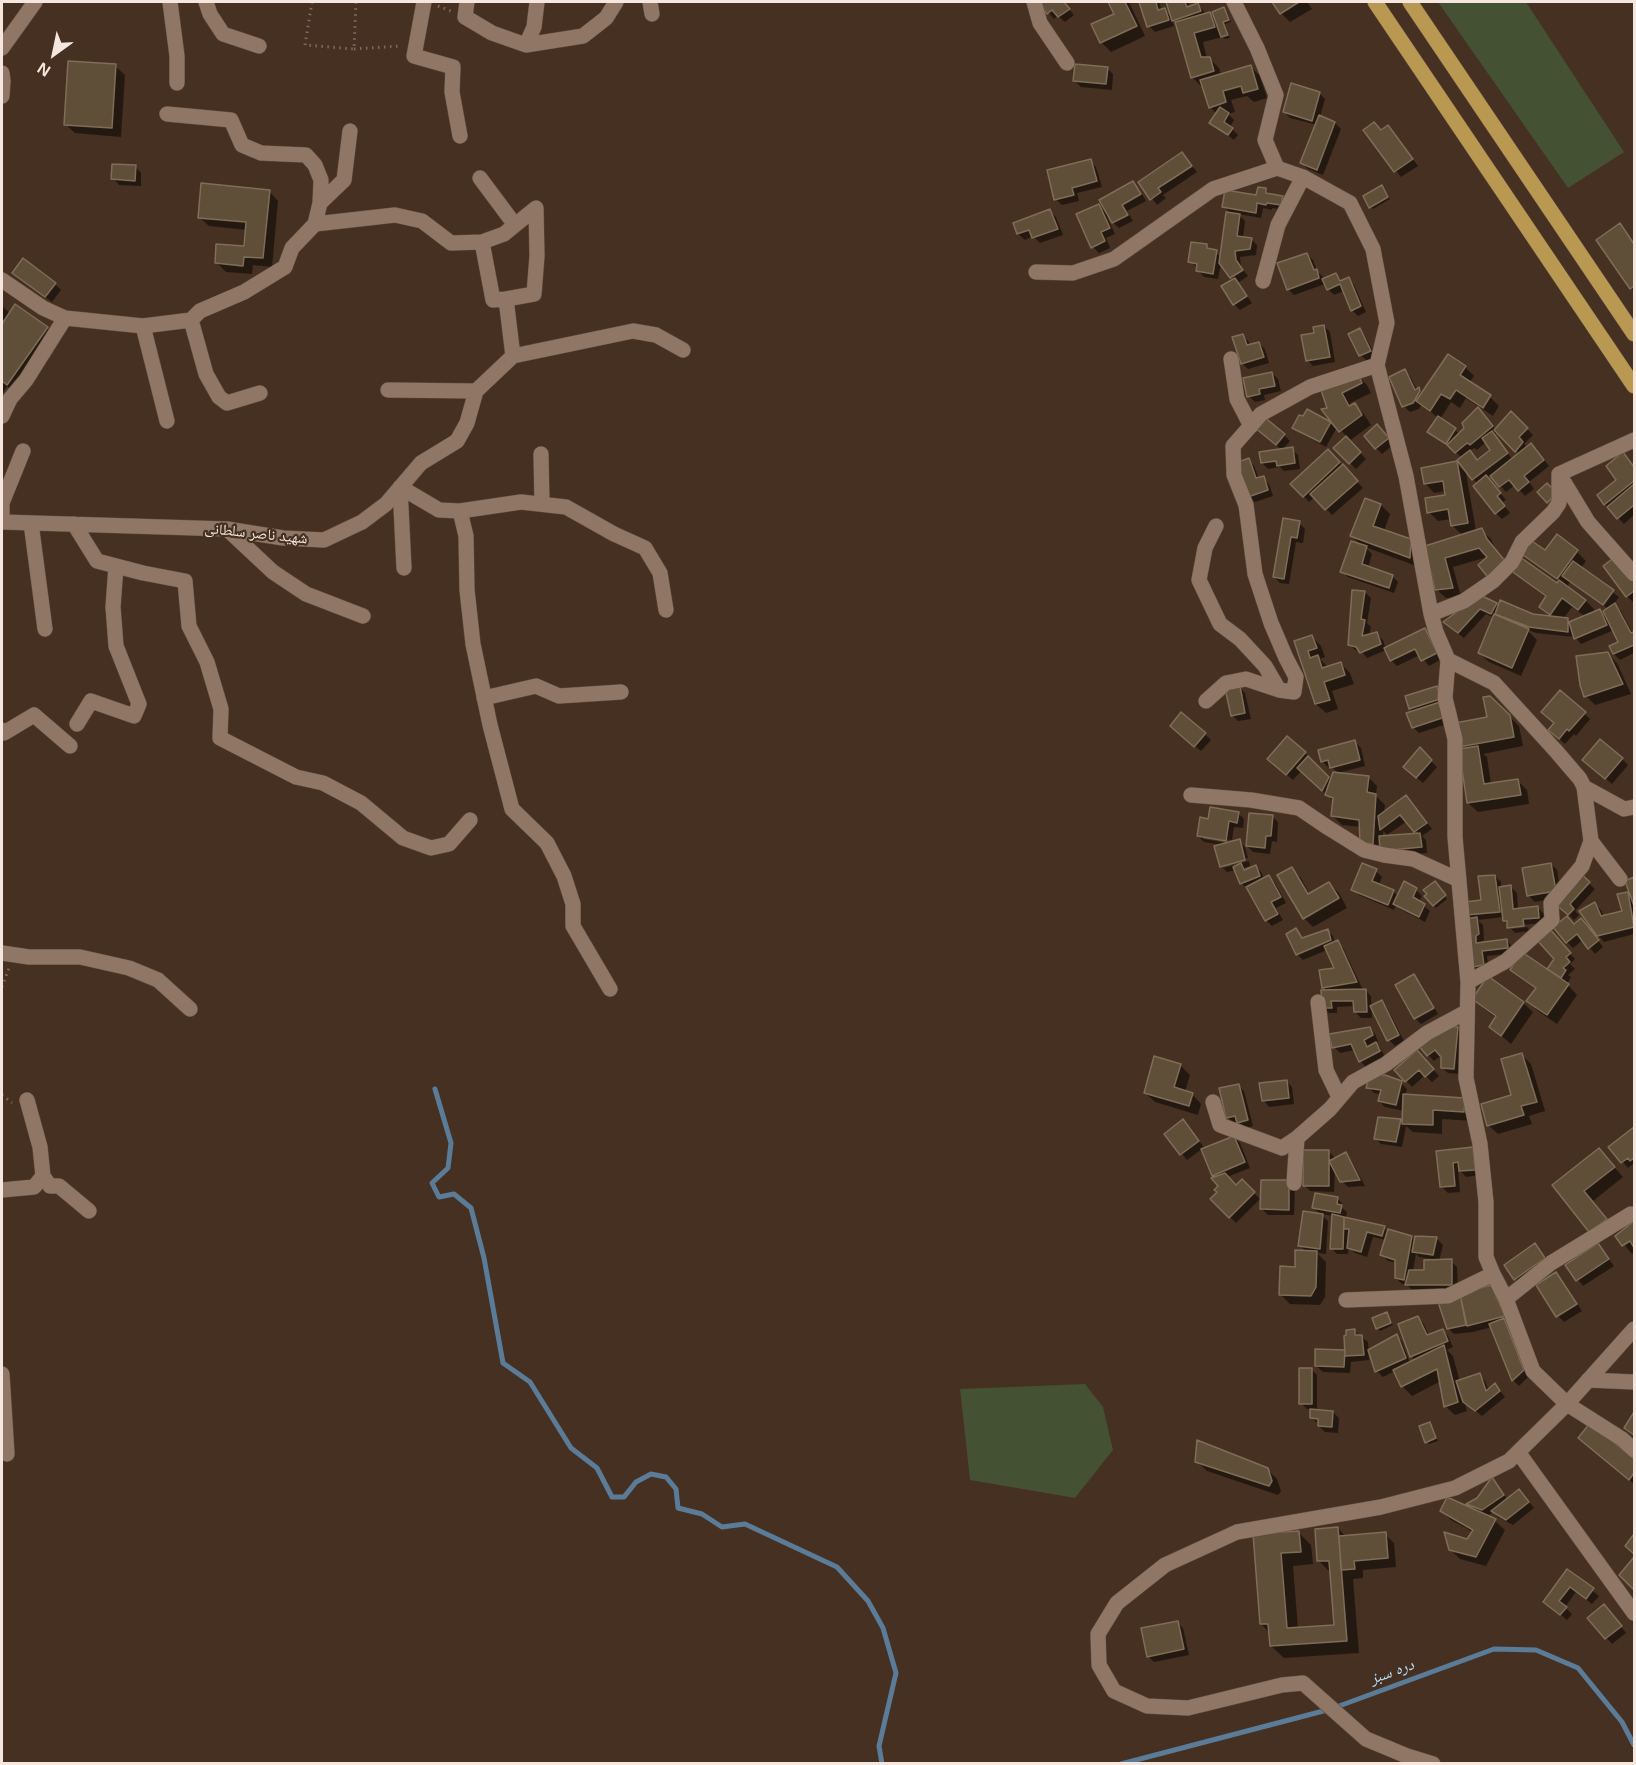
<!DOCTYPE html>
<html>
<head>
<meta charset="utf-8">
<style>
	body { margin:0 }
	#map { position:relative; width:1636px; height:1765px; overflow:hidden; background:#453021; font-family:Arial,sans-serif }
	canvas { display:block }
	.frame { position:absolute; inset:0; border:3px solid #f5e7de; pointer-events:none }
	.north { position:absolute; left:24px; top:24px; width:60px; height:60px; -webkit-text-stroke:4px #453021; paint-order:stroke; rotate:213deg; font-size:16px; font-weight:700; line-height:24px; text-align:center; color:#f5e7de }
	.north::after { content:''; display:block; margin:auto; width:21px; height:27px; background:#f5e7de; clip-path:polygon(50% 0,100% 100%,50% 72%,0 100%) }
</style>
</head>
<body>
<div id="map">
<canvas width="1636" height="1765"></canvas>
<div class="frame"></div>
<div class="north">N</div>
</div>
<script>
const g = document.querySelector('canvas').getContext('2d');
g.lineJoin = 'round';
function fillPath(path, color) {
  g.fillStyle = color;
  g.fill(path, 'evenodd');
}
function poly(rows) {
  const path = new Path2D();
  for (const r of rows) {
    path.moveTo(r[0], r[1]);
    for (let i = 2; i < r.length; i += 2) path.lineTo(r[i], r[i + 1]);
  }
  return path;
}
function strokePath(path, color, width, dash) {
  g.strokeStyle = color;
  g.lineWidth = width;
  g.lineCap = dash ? 'butt' : 'round';
  g.setLineDash(dash || []);
  g.stroke(path);
}
function drawText(font, color, halo, rows, align = 'center') {
  g.font = font + ' Arial,"Noto Naskh Arabic",sans-serif';
  g.lineWidth = 4.5;
  g.setLineDash([]);
  g.textBaseline = 'middle';
  g.strokeStyle = halo;
  g.fillStyle = color;
  for (const [text, x, y, turn = 0] of rows) {
    g.save();
    g.translate(x, y);
    g.rotate((+turn || 0) * Math.PI / 180);
    g.textAlign = isNaN(turn) ? turn : align;
    if (halo) g.strokeText(text, 0, 0);
    g.fillText(text, 0, 0);
    g.restore();
  }
}
const green = poly([
	[1438,2,1526,2,1624,152,1568,188],
	[1085,1384,1103,1407,1113,1450,1075,1498,970,1480,960,1389]
]);
const shadow = poly([
	[1040,2,1063,2,1074,15,1065,22,1058,16,1054,19],
	[1109,2,1129,2,1145,36,1111,52,1101,42,1116,15],
	[1140,2,1159,2,1162,11,1164,10,1173,18,1167,2,1188,2,1190,7,1198,5,1204,11,1205,15,1210,14,1217,21,1224,9,1227,12,1231,22,1225,24,1230,38,1225,39,1223,37,1203,42,1207,59,1210,59,1219,68,1221,75,1250,66,1260,76,1267,98,1254,102,1247,96,1231,100,1235,112,1228,114,1234,120,1230,127,1238,135,1234,140,1211,123,1217,114,1210,107,1204,86,1202,87,1192,77,1177,23,1171,17,1174,26,1155,32,1149,26],
	[1273,2,1307,2,1312,9,1290,22,1281,13],
	[115,66,125,75,121,137,75,133,65,124],
	[1107,68,1113,74,1112,90,1081,87,1075,81],
	[1319,93,1325,99,1320,117,1335,123,1341,129,1323,175,1308,169,1302,163,1317,125,1290,118,1284,112],
	[1388,127,1418,166,1401,177,1365,130,1381,132],
	[1182,154,1197,172,1163,195,1166,198,1157,205,1140,182],
	[1090,161,1096,167,1102,187,1077,193,1079,201,1062,205,1056,199],
	[135,166,141,173,141,186,119,185,113,178],
	[1133,183,1139,189,1146,201,1127,211,1133,221,1119,228,1107,217,1115,234,1106,238,1110,248,1099,253,1093,247,1099,206,1107,214],
	[1384,189,1390,199,1373,209,1371,207],
	[1266,190,1272,196,1282,198,1288,204,1287,210,1272,208,1272,210,1263,208,1261,218,1238,214,1245,221,1243,238,1251,239,1257,245,1256,255,1240,257,1241,267,1248,276,1238,283,1252,303,1240,310,1234,304,1223,287,1234,280,1221,263,1218,279,1204,277,1198,270,1198,268,1190,262,1207,246,1221,257,1231,214,1224,206,1258,197],
	[269,191,278,201,272,267,253,265,252,274,226,272,216,262,245,248,247,230,209,226,199,217],
	[1050,211,1056,217,1063,235,1040,243,1033,236,1025,240,1018,234,1015,224],
	[1620,225,1634,242,1634,291,1598,240],
	[1307,254,1313,260,1317,271,1323,277,1324,280,1336,275,1342,281,1348,279,1354,285,1366,312,1358,316,1352,310,1344,291,1334,295,1328,289,1325,284,1294,295,1288,289],
	[20,278,55,284,61,290,52,302],
	[2,306,10,313,47,328,56,337,17,393,7,386,2,395],
	[1324,326,1330,332,1335,362,1313,366,1307,360,1316,334],
	[1359,330,1365,336,1376,357,1367,361,1361,355,1351,334],
	[1243,336,1249,342,1250,346,1259,343,1265,349,1269,363,1248,369,1242,363],
	[1465,367,1474,376,1469,383,1490,397,1499,406,1493,416,1466,398,1460,408,1451,402,1440,419,1460,434,1484,415,1496,430,1511,413,1533,435,1524,444,1528,448,1537,451,1549,466,1529,482,1534,489,1525,496,1515,485,1506,492,1491,475,1488,478,1506,500,1502,503,1510,513,1502,519,1496,513,1478,484,1473,479,1462,458,1454,450,1429,431,1438,418,1422,404,1419,409,1410,412,1404,406,1404,370,1410,376,1417,390,1419,389,1423,393],
	[1498,432,1520,454,1513,460,1494,435],
	[1486,442,1492,450,1478,461,1469,452,1474,448,1477,450],
	[1272,373,1278,379,1281,391,1264,395,1265,400,1255,402,1249,396],
	[1358,376,1367,385,1371,393,1350,403,1352,406,1355,405,1364,414,1371,425,1349,441,1366,459,1356,469,1335,448,1347,437,1324,410,1329,409,1322,391],
	[1330,423,1336,429,1326,447,1300,433,1294,427],
	[1383,432,1393,445,1382,454,1376,448],
	[1262,433,1284,435,1290,441,1282,450],
	[1292,449,1298,455,1300,469,1284,471,1280,467,1268,469,1262,463],
	[1328,451,1363,488,1332,515,1315,497,1309,502,1292,484],
	[1623,454,1634,467,1634,515,1624,524,1605,504,1619,481],
	[1248,460,1254,466,1259,479,1263,478,1269,484,1273,496,1255,502,1249,496],
	[1456,463,1466,473,1476,531,1481,530,1491,539,1496,551,1512,570,1557,585,1559,582,1531,561,1521,552,1545,552,1557,537,1577,552,1586,561,1581,568,1619,597,1614,604,1621,611,1633,634,1634,633,1634,653,1620,660,1614,654,1611,646,1620,642,1614,630,1581,644,1575,637,1536,633,1526,629,1537,640,1521,676,1489,662,1479,653,1495,618,1486,614,1464,638,1451,628,1481,597,1499,607,1552,618,1541,606,1547,598,1522,579,1514,571,1498,585,1488,575,1480,566,1491,556,1453,567,1461,597,1446,598,1436,589,1427,547,1463,536,1452,525,1451,519,1438,521,1429,512,1447,496,1446,491,1434,493,1425,483],
	[1570,582,1608,609,1609,620,1599,611,1592,614,1595,610,1586,601,1567,587],
	[1572,607,1586,617,1571,623,1567,620,1563,619],
	[1365,500,1381,505,1390,514,1384,531,1411,540,1419,567,1365,547,1372,554,1368,568,1392,576,1398,582,1394,593,1348,577,1342,571,1363,547,1352,536],
	[1284,520,1299,523,1305,529,1303,543,1296,542,1289,584,1280,583,1274,577],
	[1605,566,1634,581,1634,601,1633,602,1627,596],
	[1365,592,1371,598,1367,623,1371,627,1369,636,1376,634,1383,640,1386,649,1425,630,1431,636,1442,659,1429,666,1420,655,1397,666,1391,660,1386,650,1367,658,1362,652,1355,650,1349,644],
	[1312,637,1321,646,1325,657,1320,659,1327,666,1341,664,1350,673,1354,684,1332,691,1338,709,1326,713,1316,704,1296,642],
	[1607,653,1617,663,1631,694,1595,705,1586,696],
	[1239,687,1245,693,1251,719,1238,721,1232,715],
	[1436,688,1442,694,1450,723,1419,733,1413,727,1414,712,1410,708],
	[1490,697,1519,726,1523,746,1483,754,1487,757,1491,784,1517,780,1527,790,1529,804,1478,812,1468,803,1461,747,1488,718],
	[1584,713,1590,719,1576,736,1574,734,1565,744,1556,736],
	[1178,732,1205,734,1211,740,1201,751],
	[1355,742,1361,748,1365,766,1338,773,1331,766,1328,767,1322,761],
	[1420,750,1437,767,1423,783,1411,773],
	[1305,753,1311,759,1310,760,1332,781,1368,777,1377,786,1376,796,1385,805,1384,814,1412,803,1432,829,1422,836,1426,840,1427,853,1387,856,1362,842,1361,827,1342,825,1332,815,1334,802,1302,770,1293,780,1275,765],
	[1407,821,1419,834,1383,838,1383,831,1387,835],
	[1622,759,1628,765,1612,784,1590,765],
	[1238,813,1244,819,1243,828,1234,827,1232,840,1203,836,1203,839,1233,844,1239,841,1245,847,1248,858,1223,865,1223,868,1249,861,1250,866,1244,868,1247,871,1256,867,1262,873,1264,879,1269,877,1275,883,1286,903,1276,908,1283,920,1272,926,1266,920,1248,889,1241,883,1236,870,1227,872,1221,866,1224,845,1204,842,1198,836,1210,820],
	[1272,816,1278,822,1277,842,1272,841,1270,854,1253,852,1247,846],
	[1551,864,1557,870,1561,896,1580,875,1595,889,1575,911,1579,915,1574,920,1556,902,1560,897,1535,902,1529,896],
	[1291,869,1301,878,1310,895,1329,884,1339,893,1347,908,1313,927,1304,918],
	[1376,871,1382,877,1379,885,1393,891,1398,896,1416,890,1422,896,1419,902,1430,911,1425,922,1400,909,1396,905,1394,910,1359,895,1353,889],
	[1495,876,1501,882,1501,888,1511,887,1517,893,1518,910,1538,908,1544,914,1544,923,1509,926,1512,929,1528,927,1529,931,1515,933,1504,921,1504,917,1478,920,1483,925,1484,940,1478,944,1507,941,1513,947,1513,953,1487,956,1489,971,1479,972,1473,966,1472,919,1468,915,1483,902],
	[1634,879,1634,934,1604,942,1598,935,1595,904,1601,910,1604,917,1624,913,1627,894,1634,900,1627,882],
	[1437,886,1447,899,1436,908,1426,896],
	[1574,925,1587,926,1603,947,1595,954,1583,940,1573,948,1567,942],
	[1296,929,1304,939,1327,930,1333,936,1335,943,1337,942,1343,948,1363,990,1365,990,1371,996,1372,1018,1361,1018,1355,1012,1355,1006,1337,1007,1337,1013,1329,1013,1323,1007,1327,991,1323,987,1336,969,1327,950,1303,960,1297,954],
	[1554,936,1575,959,1570,964,1575,969,1568,975,1571,977,1567,984,1577,995,1557,1024,1538,1011,1528,1001,1537,989,1522,979,1512,970,1554,974,1549,969,1556,959],
	[1414,976,1420,982,1438,1014,1421,1024,1415,1018,1397,986],
	[1488,979,1523,1003,1533,1012,1511,1044,1491,1027,1497,1018,1483,1008,1474,999],
	[1381,1002,1387,1008,1404,1041,1395,1046,1389,1040],
	[1369,1028,1375,1034,1378,1041,1375,1043,1381,1049,1372,1056,1382,1051,1385,1057,1366,1067,1360,1061,1355,1050,1340,1053,1334,1047],
	[1457,1028,1464,1034,1460,1074,1448,1073,1442,1067,1442,1055,1434,1061,1428,1055],
	[1522,1055,1531,1064,1545,1111,1529,1116,1532,1124,1498,1134,1488,1125,1513,1096],
	[1423,1058,1439,1076,1432,1082,1425,1075,1412,1087,1396,1070],
	[1180,1065,1190,1075,1185,1092,1192,1094,1201,1104,1198,1115,1155,1102,1145,1093],
	[1286,1081,1292,1087,1294,1104,1269,1107,1263,1100],
	[1401,1083,1407,1089,1405,1096,1464,1100,1473,1121,1442,1119,1442,1134,1413,1132,1406,1126,1402,1147,1381,1144,1375,1138,1400,1120,1403,1123,1404,1111,1385,1107,1379,1101,1381,1094,1374,1093,1368,1087],
	[1238,1085,1244,1091,1253,1126,1245,1128,1239,1122,1234,1123,1227,1117],
	[1189,1127,1205,1149,1234,1137,1240,1143,1250,1168,1227,1177,1236,1187,1242,1181,1260,1199,1236,1223,1212,1199,1219,1192,1220,1186,1213,1175,1202,1149,1187,1160,1166,1134],
	[1634,1129,1634,1163,1628,1168,1610,1148],
	[1472,1149,1480,1175,1466,1177,1458,1169,1460,1192,1448,1193,1442,1187,1438,1152],
	[1599,1150,1623,1177,1593,1201,1615,1229,1600,1241,1554,1185],
	[1329,1152,1336,1159,1345,1154,1351,1160,1365,1186,1348,1187,1342,1181,1335,1167,1334,1192,1310,1191,1304,1185],
	[1262,1181,1295,1188,1294,1215,1268,1215,1262,1209],
	[1337,1198,1343,1204,1342,1208,1347,1212,1346,1219,1384,1228,1388,1232,1412,1237,1415,1241,1416,1237,1437,1239,1443,1245,1439,1261,1451,1261,1457,1267,1458,1290,1412,1290,1406,1284,1402,1284,1396,1278,1397,1263,1388,1261,1382,1255,1386,1240,1373,1237,1367,1257,1355,1253,1349,1247,1348,1254,1337,1254,1331,1248,1334,1216,1321,1214,1328,1221,1326,1254,1317,1253,1326,1262,1325,1297,1320,1305,1290,1304,1280,1294,1306,1252,1300,1245,1321,1215,1314,1208],
	[1416,1254,1419,1257,1432,1259,1426,1271,1413,1271],
	[1634,1223,1634,1253,1632,1254,1617,1236],
	[1598,1244,1614,1266,1583,1286,1567,1265],
	[1534,1245,1550,1264,1521,1285,1506,1266],
	[1556,1274,1562,1280,1582,1311,1564,1322,1558,1316,1538,1285],
	[1497,1293,1510,1322,1506,1323,1509,1326,1529,1376,1519,1386,1513,1380,1492,1327,1473,1332,1454,1334,1448,1328,1460,1295],
	[1386,1314,1393,1325,1380,1331,1378,1328],
	[1418,1318,1424,1324,1429,1336,1442,1330,1448,1336,1453,1347,1447,1350,1453,1356,1460,1382,1479,1375,1485,1381,1489,1391,1495,1385,1505,1397,1482,1416,1465,1402,1467,1411,1455,1415,1445,1406,1441,1381,1412,1396,1402,1386,1395,1371,1383,1377,1377,1371,1397,1336,1402,1342,1410,1363,1415,1360,1411,1356],
	[1354,1331,1368,1342,1369,1360,1351,1362,1350,1373,1323,1372,1316,1366,1346,1351],
	[1311,1369,1317,1375,1317,1411,1333,1412,1339,1418,1338,1433,1325,1432,1319,1426,1319,1424,1311,1418,1312,1409,1307,1409,1301,1403],
	[1429,1424,1438,1441,1429,1444,1427,1442],
	[1590,1425,1634,1461,1634,1484,1580,1438],
	[1197,1462,1267,1469,1277,1479,1281,1491,1278,1495,1207,1471],
	[1492,1479,1508,1500,1525,1497,1534,1508,1513,1525,1498,1517,1493,1512,1486,1517,1495,1521,1505,1530,1486,1566,1460,1559,1450,1549,1468,1541,1473,1532,1451,1520,1442,1511,1477,1512,1469,1504,1478,1499],
	[1338,1528,1346,1537,1385,1534,1394,1543,1396,1567,1363,1570,1363,1578,1353,1579,1359,1653,1284,1658,1271,1646,1270,1633,1261,1624,1254,1536,1298,1532,1311,1545,1313,1564,1293,1566,1298,1629,1336,1626,1331,1573,1319,1561],
	[1568,1571,1599,1596,1592,1604,1576,1592,1565,1607,1572,1614,1567,1620,1545,1602],
	[1610,1612,1626,1633,1612,1644,1589,1618],
	[1177,1622,1183,1628,1189,1655,1154,1662,1148,1656]
]);
const stream = poly([
	[435,1089,451,1143,448,1168,432,1183,439,1197,454,1194,471,1208,484,1258,503,1363,530,1382,571,1448,597,1468,612,1497,624,1497,636,1482,651,1474,666,1477,676,1489,678,1508,702,1514,722,1527,745,1524,837,1567,868,1601,883,1628,896,1673,879,1746,882,1764],
	[1121,1764,1331,1709,1494,1649,1536,1650,1578,1668,1622,1722,1634,1745]
]);
const building = poly([
	[1038,2,1064,2,1070,9,1058,17,1052,10,1047,14,1038,2],
	[1108,2,1125,2,1137,26,1100,43,1091,24,1114,14,1108,2],
	[1139,2,1156,2,1158,10,1165,8,1169,20,1147,27,1139,2],
	[1166,2,1185,2,1187,7,1198,3,1201,11,1172,21,1166,2],
	[1272,2,1299,2,1280,14,1272,2],
	[1224,7,1229,20,1223,22,1228,35,1221,37,1212,12,1224,7],
	[1210,12,1215,27,1194,33,1201,57,1210,57,1214,71,1191,78,1175,22,1210,12],
	[68,61,116,64,112,128,64,125,68,61],
	[1075,64,1108,67,1106,84,1073,81,1075,64],
	[1251,65,1258,89,1243,93,1241,86,1223,91,1226,102,1209,108,1200,80,1251,65],
	[1291,83,1320,92,1312,121,1283,112,1291,83],
	[1220,107,1229,113,1224,122,1233,128,1228,135,1209,123,1220,107],
	[1319,115,1335,122,1317,170,1300,163,1319,115],
	[1374,122,1381,130,1388,125,1413,159,1394,172,1363,130,1374,122],
	[1182,152,1192,166,1158,188,1161,192,1150,200,1138,182,1182,152],
	[1091,159,1097,181,1072,188,1074,195,1054,200,1047,170,1091,159],
	[112,164,136,165,135,181,111,179,112,164],
	[1133,181,1141,194,1122,205,1128,215,1112,223,1099,200,1133,181],
	[201,183,270,190,263,258,244,257,243,266,215,263,216,244,244,246,246,222,198,218,201,183],
	[1382,185,1388,197,1369,208,1363,196,1382,185],
	[1258,187,1266,188,1266,193,1283,196,1281,205,1267,203,1266,205,1257,203,1256,213,1222,207,1225,190,1256,195,1258,187],
	[1099,204,1110,228,1101,232,1105,241,1091,248,1076,214,1099,204],
	[1050,209,1058,229,1032,238,1029,230,1017,234,1013,223,1050,209],
	[1226,212,1240,214,1237,236,1252,238,1250,249,1235,251,1236,260,1243,270,1230,278,1219,263,1226,212],
	[1620,223,1634,244,1634,286,1630,289,1596,240,1620,223],
	[1191,242,1207,244,1207,248,1217,250,1213,274,1196,271,1197,264,1188,262,1191,242],
	[1307,253,1314,270,1317,269,1319,278,1287,290,1277,263,1307,253],
	[23,258,56,283,45,297,12,273,23,258],
	[1336,273,1340,281,1349,277,1361,306,1351,311,1340,284,1327,290,1322,279,1336,273],
	[1235,278,1247,296,1233,305,1221,286,1235,278],
	[15,304,48,327,7,385,2,381,2,324,15,304],
	[1324,325,1330,357,1306,361,1301,335,1314,333,1313,327,1324,325],
	[1360,328,1371,351,1359,356,1348,334,1360,328],
	[1243,334,1247,345,1259,342,1264,357,1241,364,1232,337,1243,334],
	[1448,354,1466,366,1460,375,1491,395,1483,408,1456,390,1450,399,1441,394,1430,411,1416,401,1448,354],
	[1405,369,1415,390,1419,387,1420,391,1413,403,1402,407,1389,377,1405,369],
	[1272,372,1275,386,1259,389,1260,394,1247,397,1243,378,1272,372],
	[1358,374,1362,383,1342,393,1349,406,1355,403,1362,415,1339,432,1321,409,1327,408,1321,390,1358,374],
	[1478,407,1493,426,1470,445,1467,443,1455,453,1447,445,1464,428,1462,423,1478,407],
	[1307,409,1331,422,1320,442,1292,428,1299,415,1303,416,1307,409],
	[1511,411,1528,428,1519,437,1523,442,1515,452,1494,430,1511,411],
	[1263,416,1285,434,1276,445,1254,427,1263,416],
	[1438,416,1456,428,1446,444,1427,432,1438,416],
	[1377,424,1389,438,1375,449,1364,436,1377,424],
	[1492,431,1508,453,1472,480,1457,460,1470,450,1477,460,1490,450,1482,438,1492,431],
	[1346,436,1361,452,1349,464,1333,448,1346,436],
	[1531,443,1544,460,1524,476,1529,482,1518,491,1509,480,1499,487,1490,476,1531,443],
	[1293,447,1295,463,1277,466,1276,461,1261,463,1259,452,1293,447],
	[1328,449,1340,462,1303,497,1290,484,1328,449],
	[1623,452,1634,467,1634,481,1604,505,1597,495,1616,480,1606,466,1623,452],
	[1249,458,1256,478,1264,476,1268,490,1248,497,1236,463,1249,458],
	[1457,461,1468,523,1451,526,1448,509,1427,513,1425,498,1445,495,1443,481,1424,484,1421,468,1457,461],
	[1343,464,1358,481,1325,510,1310,494,1343,464],
	[1486,475,1501,493,1497,496,1505,506,1495,514,1473,486,1486,475],
	[1547,483,1557,493,1547,503,1537,492,1547,483],
	[1634,484,1634,505,1617,519,1607,507,1634,484],
	[1365,498,1381,504,1373,526,1411,539,1410,558,1350,536,1365,498],
	[1283,518,1300,521,1297,538,1291,537,1284,579,1273,577,1283,518],
	[1482,528,1487,539,1505,561,1487,576,1478,565,1487,557,1479,548,1445,558,1453,588,1435,590,1425,546,1482,528],
	[1557,534,1578,550,1557,579,1519,552,1529,539,1545,550,1557,534],
	[1351,541,1367,546,1362,564,1393,575,1389,588,1340,572,1351,541],
	[1616,556,1634,581,1634,591,1626,597,1603,566,1616,556],
	[1520,557,1557,583,1559,580,1586,600,1578,610,1562,598,1550,615,1539,607,1546,596,1510,570,1520,557],
	[1573,561,1614,590,1603,605,1562,576,1573,561],
	[1352,590,1365,591,1361,619,1365,620,1362,636,1377,632,1381,644,1360,653,1356,647,1348,645,1352,590],
	[1480,595,1497,603,1491,614,1480,609,1458,633,1443,622,1480,595],
	[1500,600,1533,614,1568,618,1568,632,1529,627,1495,614,1500,600],
	[1615,603,1631,633,1634,632,1634,645,1613,654,1609,646,1618,642,1603,611,1615,603],
	[1600,609,1607,625,1574,639,1569,622,1600,609],
	[1494,614,1529,629,1512,668,1478,653,1494,614],
	[1425,628,1437,653,1421,661,1415,649,1390,661,1384,648,1425,628],
	[1312,635,1317,648,1308,651,1310,658,1318,655,1322,668,1341,662,1345,675,1324,682,1330,700,1315,704,1294,641,1312,635],
	[1608,652,1623,684,1584,697,1580,685,1576,656,1608,652],
	[1240,686,1245,713,1231,716,1225,688,1240,686],
	[1437,686,1440,699,1409,709,1405,696,1437,686],
	[1560,690,1586,712,1569,731,1567,729,1559,739,1548,730,1554,723,1541,712,1560,690],
	[1490,696,1510,715,1514,737,1459,747,1455,723,1487,717,1483,697,1490,696],
	[1440,702,1445,717,1412,728,1406,713,1440,702],
	[1181,712,1206,733,1194,747,1170,726,1181,712],
	[1287,736,1306,752,1286,775,1267,759,1287,736],
	[1600,739,1623,758,1605,779,1582,760,1600,739],
	[1355,740,1360,760,1330,768,1328,760,1321,762,1318,750,1355,740],
	[1478,746,1484,784,1518,779,1521,795,1467,803,1459,749,1478,746],
	[1420,747,1432,760,1416,778,1403,767,1420,747],
	[1308,756,1329,777,1322,791,1297,768,1308,756],
	[1333,772,1369,776,1367,792,1376,794,1373,844,1360,842,1359,820,1331,816,1333,798,1325,795,1333,772],
	[1406,795,1427,823,1414,832,1400,815,1380,830,1378,816,1406,795],
	[1210,807,1239,812,1237,823,1229,821,1226,841,1197,836,1200,817,1208,819,1210,807],
	[1249,813,1273,815,1271,836,1266,836,1265,848,1246,846,1249,813],
	[1420,833,1422,847,1380,851,1379,836,1420,833],
	[1240,839,1245,860,1220,867,1214,846,1240,839],
	[1241,863,1244,870,1256,865,1260,876,1240,884,1233,867,1241,863],
	[1362,863,1377,869,1372,881,1394,890,1388,905,1351,890,1362,863],
	[1551,863,1556,891,1527,896,1522,868,1551,863],
	[1292,867,1308,894,1329,882,1339,898,1303,919,1277,875,1292,867],
	[1580,873,1590,882,1570,904,1574,909,1568,915,1554,903,1580,873],
	[1269,875,1281,897,1271,902,1278,914,1265,921,1246,887,1269,875],
	[1495,875,1500,912,1466,915,1465,902,1481,900,1478,876,1495,875],
	[1634,877,1634,906,1625,881,1634,877],
	[1404,881,1417,888,1413,897,1425,904,1419,917,1393,904,1404,881],
	[1435,881,1446,895,1433,906,1424,896,1427,894,1423,890,1435,881],
	[1511,885,1513,909,1538,906,1539,918,1523,919,1524,926,1507,928,1507,921,1503,921,1499,887,1511,885],
	[1628,892,1634,927,1597,936,1579,911,1595,902,1601,916,1622,911,1617,894,1628,892],
	[1567,916,1574,924,1581,918,1599,940,1588,949,1577,934,1566,943,1553,927,1567,916],
	[1477,917,1479,934,1476,936,1476,943,1507,939,1508,948,1482,951,1484,965,1472,967,1466,919,1477,917],
	[1296,928,1302,938,1328,929,1331,940,1296,955,1286,934,1296,928],
	[1549,928,1571,953,1566,957,1570,962,1563,968,1566,970,1561,978,1547,969,1554,959,1536,939,1549,928],
	[1338,940,1357,982,1322,988,1319,970,1334,968,1324,946,1338,940],
	[1522,952,1569,984,1547,1015,1526,1001,1536,988,1510,970,1522,952],
	[1414,974,1434,1008,1414,1019,1395,985,1414,974],
	[1488,976,1524,1002,1501,1036,1489,1027,1496,1016,1472,999,1488,976],
	[1366,989,1367,1012,1354,1012,1353,1001,1331,1001,1332,1008,1322,1008,1321,990,1366,989],
	[1382,1000,1399,1035,1387,1041,1370,1006,1382,1000],
	[1445,1026,1458,1027,1454,1069,1441,1068,1441,1057,1435,1050,1427,1056,1419,1046,1445,1026],
	[1370,1027,1373,1035,1364,1040,1367,1047,1376,1042,1380,1051,1359,1062,1351,1044,1332,1048,1329,1034,1370,1027],
	[1417,1050,1434,1069,1425,1077,1419,1070,1405,1082,1394,1070,1417,1050],
	[1522,1053,1537,1102,1521,1106,1524,1115,1487,1126,1481,1104,1511,1095,1501,1059,1522,1053],
	[1154,1056,1181,1064,1174,1087,1193,1093,1189,1106,1144,1093,1154,1056],
	[1370,1075,1385,1075,1402,1081,1396,1105,1378,1101,1381,1090,1366,1088,1370,1075],
	[1287,1080,1289,1098,1262,1101,1259,1083,1287,1080],
	[1239,1084,1248,1120,1237,1123,1235,1116,1226,1118,1219,1088,1239,1084],
	[1403,1094,1465,1098,1464,1112,1433,1110,1433,1125,1402,1124,1403,1094],
	[1378,1117,1401,1119,1396,1142,1374,1139,1378,1117],
	[1183,1119,1199,1141,1180,1155,1164,1134,1183,1119],
	[1634,1127,1634,1158,1630,1161,1628,1158,1621,1163,1608,1147,1634,1127],
	[1234,1136,1245,1162,1212,1176,1201,1149,1234,1136],
	[1473,1147,1475,1170,1459,1171,1458,1162,1453,1163,1455,1186,1440,1187,1436,1151,1473,1147],
	[1599,1148,1615,1167,1584,1191,1607,1219,1589,1232,1552,1185,1599,1148],
	[1303,1150,1329,1150,1329,1186,1303,1186,1303,1150],
	[1346,1152,1360,1180,1340,1182,1329,1161,1346,1152],
	[1225,1173,1236,1185,1242,1179,1255,1192,1229,1218,1210,1199,1217,1192,1214,1190,1218,1186,1211,1178,1225,1173],
	[1261,1180,1289,1180,1289,1210,1260,1209,1261,1180],
	[1315,1193,1338,1197,1337,1204,1342,1205,1340,1213,1312,1208,1315,1193],
	[1303,1211,1323,1214,1320,1249,1298,1246,1303,1211],
	[1332,1214,1344,1217,1343,1249,1330,1249,1332,1214],
	[1344,1217,1385,1226,1382,1236,1367,1232,1361,1252,1347,1248,1349,1229,1344,1229,1344,1217],
	[1634,1221,1634,1248,1630,1241,1622,1246,1615,1236,1634,1221],
	[1388,1229,1412,1236,1404,1280,1395,1278,1395,1260,1380,1255,1388,1229],
	[1415,1236,1437,1237,1433,1255,1412,1252,1415,1236],
	[1535,1243,1545,1258,1514,1280,1504,1265,1535,1243],
	[1598,1243,1609,1259,1576,1281,1565,1265,1598,1243],
	[1295,1250,1317,1251,1316,1287,1311,1296,1279,1295,1280,1266,1295,1267,1295,1250],
	[1452,1259,1452,1285,1405,1285,1409,1270,1424,1270,1424,1260,1452,1259],
	[1556,1272,1577,1304,1556,1317,1536,1285,1556,1272],
	[1491,1285,1505,1316,1467,1326,1460,1294,1491,1285],
	[1460,1294,1466,1325,1447,1329,1438,1302,1460,1294],
	[1387,1312,1391,1323,1376,1329,1372,1318,1387,1312],
	[1418,1316,1427,1335,1443,1329,1448,1341,1410,1357,1398,1324,1418,1316],
	[1504,1318,1524,1370,1512,1381,1489,1324,1504,1318],
	[1355,1329,1355,1335,1362,1335,1364,1355,1345,1356,1344,1336,1346,1335,1346,1330,1355,1329],
	[1397,1334,1406,1358,1375,1372,1368,1350,1397,1334],
	[1444,1345,1458,1402,1444,1407,1437,1369,1401,1387,1393,1370,1444,1345],
	[1315,1349,1345,1350,1344,1367,1315,1366,1315,1349],
	[1299,1368,1312,1368,1312,1404,1299,1404,1299,1368],
	[1480,1373,1486,1391,1495,1383,1500,1391,1475,1411,1463,1402,1456,1381,1480,1373],
	[1310,1409,1333,1411,1332,1427,1318,1426,1318,1419,1310,1418,1310,1409],
	[1634,1412,1634,1435,1624,1428,1634,1412],
	[1430,1422,1436,1438,1425,1443,1419,1426,1430,1422],
	[1590,1423,1634,1459,1634,1473,1629,1480,1578,1438,1590,1423],
	[1197,1440,1268,1468,1272,1481,1269,1486,1195,1462,1197,1440],
	[1492,1477,1504,1495,1482,1510,1466,1504,1477,1498,1492,1477],
	[1519,1489,1529,1502,1506,1520,1491,1511,1519,1489],
	[1447,1497,1496,1519,1476,1557,1449,1550,1444,1532,1467,1539,1473,1530,1440,1511,1447,1497],
	[1338,1527,1347,1641,1270,1646,1268,1624,1260,1624,1253,1534,1299,1531,1301,1552,1281,1553,1287,1628,1334,1625,1329,1561,1317,1561,1315,1529,1338,1527],
	[1386,1532,1388,1558,1354,1561,1355,1569,1341,1570,1339,1536,1386,1532],
	[1634,1534,1634,1554,1625,1546,1634,1534],
	[1634,1557,1634,1590,1619,1575,1634,1557],
	[1567,1569,1594,1588,1586,1599,1570,1587,1559,1601,1567,1607,1560,1615,1543,1602,1567,1569],
	[1604,1604,1622,1626,1605,1639,1587,1618,1604,1604],
	[1178,1621,1184,1649,1147,1657,1141,1628,1178,1621]
]);
const path = poly([
	[312,2,305,45,354,49,356,2],
	[438,6,451,11],
	[354,49,400,46],
	[2,987,9,968],
	[2,1095,12,1103]
]);
const minor = poly([
	[170,2,177,56,177,83],
	[206,2,210,14,223,34,259,46],
	[424,2,414,56,453,67,452,92,460,136],
	[467,2,465,17,492,33,526,45,583,36,606,18,616,2],
	[650,2,652,14],
	[1034,2,1040,23,1067,63],
	[1234,2,1257,48,1276,95,1265,140,1277,168,1303,177,1350,203,1373,249,1387,323,1377,365,1406,476,1431,614,1436,632,1448,660,1494,683,1556,751,1580,779,1584,787,1624,809,1634,807],
	[526,45,534,27,537,2],
	[2,48,35,2],
	[2,73,3,81,2,96],
	[167,114,231,120,242,145,261,153,306,155,315,165,321,180,320,203,315,224],
	[480,178,515,225],
	[320,203,344,180,350,131],
	[482,242,504,234,536,208,537,256,534,294,506,299],
	[1036,272,1073,273,1114,259,1213,189,1277,168],
	[2,280,43,308,65,318,143,326,191,320,200,311,244,292,285,267,292,248,315,224,395,215,422,221,451,243,482,242,493,300,506,299,513,356,476,391],
	[1263,281,1278,225,1303,177],
	[191,320,206,374,219,397,227,403,260,393],
	[143,326,167,421],
	[513,356,633,331,656,335,683,350],
	[1231,359,1237,399,1251,426],
	[388,390,476,391],
	[2,416,10,399,26,380,65,318],
	[541,454,542,504],
	[1559,474,1588,522,1634,574],
	[1559,474,1634,440],
	[460,511,521,502,566,507,614,534,645,548,660,573,666,610],
	[2,522,227,529,283,538,324,540,362,522,386,504,421,463,457,441,467,423,476,391],
	[2,522,2,503,23,451],
	[31,523,45,629],
	[74,524,97,561,143,573,185,581,189,626,207,662,221,709,220,738,296,777,323,783,361,803,403,838,431,848,449,844,470,820],
	[1216,526,1205,548,1199,580,1220,624,1240,639,1265,666,1279,690],
	[227,529,273,572,306,594,363,616],
	[404,568,400,487,439,510,460,511,466,536,467,590,473,644,490,725,512,809,547,843,564,876,573,904,573,926,610,989],
	[1431,614,1464,601,1493,581,1512,562,1522,542,1553,512,1559,503,1559,474],
	[1448,660,1445,698,1455,739,1455,837,1468,982,1466,1078,1480,1144,1486,1202,1486,1257,1493,1274,1506,1299,1533,1371,1567,1404,1622,1439,1634,1450],
	[484,698,536,686,559,696,621,692],
	[1206,701,1226,683,1246,679,1279,690,1294,692,1296,677,1286,658,1271,623,1255,574,1246,505,1234,475,1233,446,1261,414,1310,387,1377,365],
	[77,724,91,701,134,716,139,704,116,646,113,607,116,566],
	[2,730,4,733,34,715,70,746],
	[1191,795,1251,800,1299,808,1327,827,1364,850,1384,855,1413,859,1459,880],
	[1591,841,1620,879],
	[2,953,29,957,80,957,129,968,158,980,190,1009],
	[1468,982,1506,961,1552,920,1551,903,1582,866,1591,841,1584,787],
	[1318,1002,1326,1070,1339,1097],
	[1213,1102,1220,1125,1282,1148,1297,1138],
	[43,1176,50,1186,59,1186,89,1211],
	[1294,1183,1297,1138,1330,1109,1353,1082,1386,1064,1427,1033,1466,1012],
	[2,1190,34,1187,43,1176,40,1147,27,1100],
	[1506,1299,1551,1263,1631,1214],
	[1346,1300,1448,1296,1493,1274],
	[2,1374,7,1454],
	[1588,1380,1634,1382],
	[1518,1452,1634,1613],
	[1433,1764,1407,1756,1366,1739,1303,1683,1282,1685,1188,1708,1147,1706,1114,1691,1099,1665,1098,1634,1117,1603,1165,1565,1237,1532,1381,1507,1455,1488,1509,1461,1567,1404,1634,1329]
]);
const major = poly([
	[1375,2,1634,386],
	[1410,2,1634,334]
]);
const streetNames = [
	["شهید ناصر سلطانی",256,534,6]
];
const waterNames = [
	["دره سبز",1392,1672,-20]
];
fillPath(green, '#445132');
fillPath(shadow, '#0007');
strokePath(stream, '#5b7c98', 5);
fillPath(building, '#5f4e38');
strokePath(building, '#7f6d57', 1.5);
strokePath(minor, '#604e40', 16);
strokePath(major, '#604e40', 16);
strokePath(path, '#7d6b5e', 3, [1.5, 4.5]);
strokePath(minor, '#8f7665', 15);
strokePath(major, '#b99952', 15);
drawText('15px', '#f5e7de', '#453021', streetNames);
drawText('italic 16px', '#b9dbf7', '#453021', waterNames);
</script>
</body>
</html>
